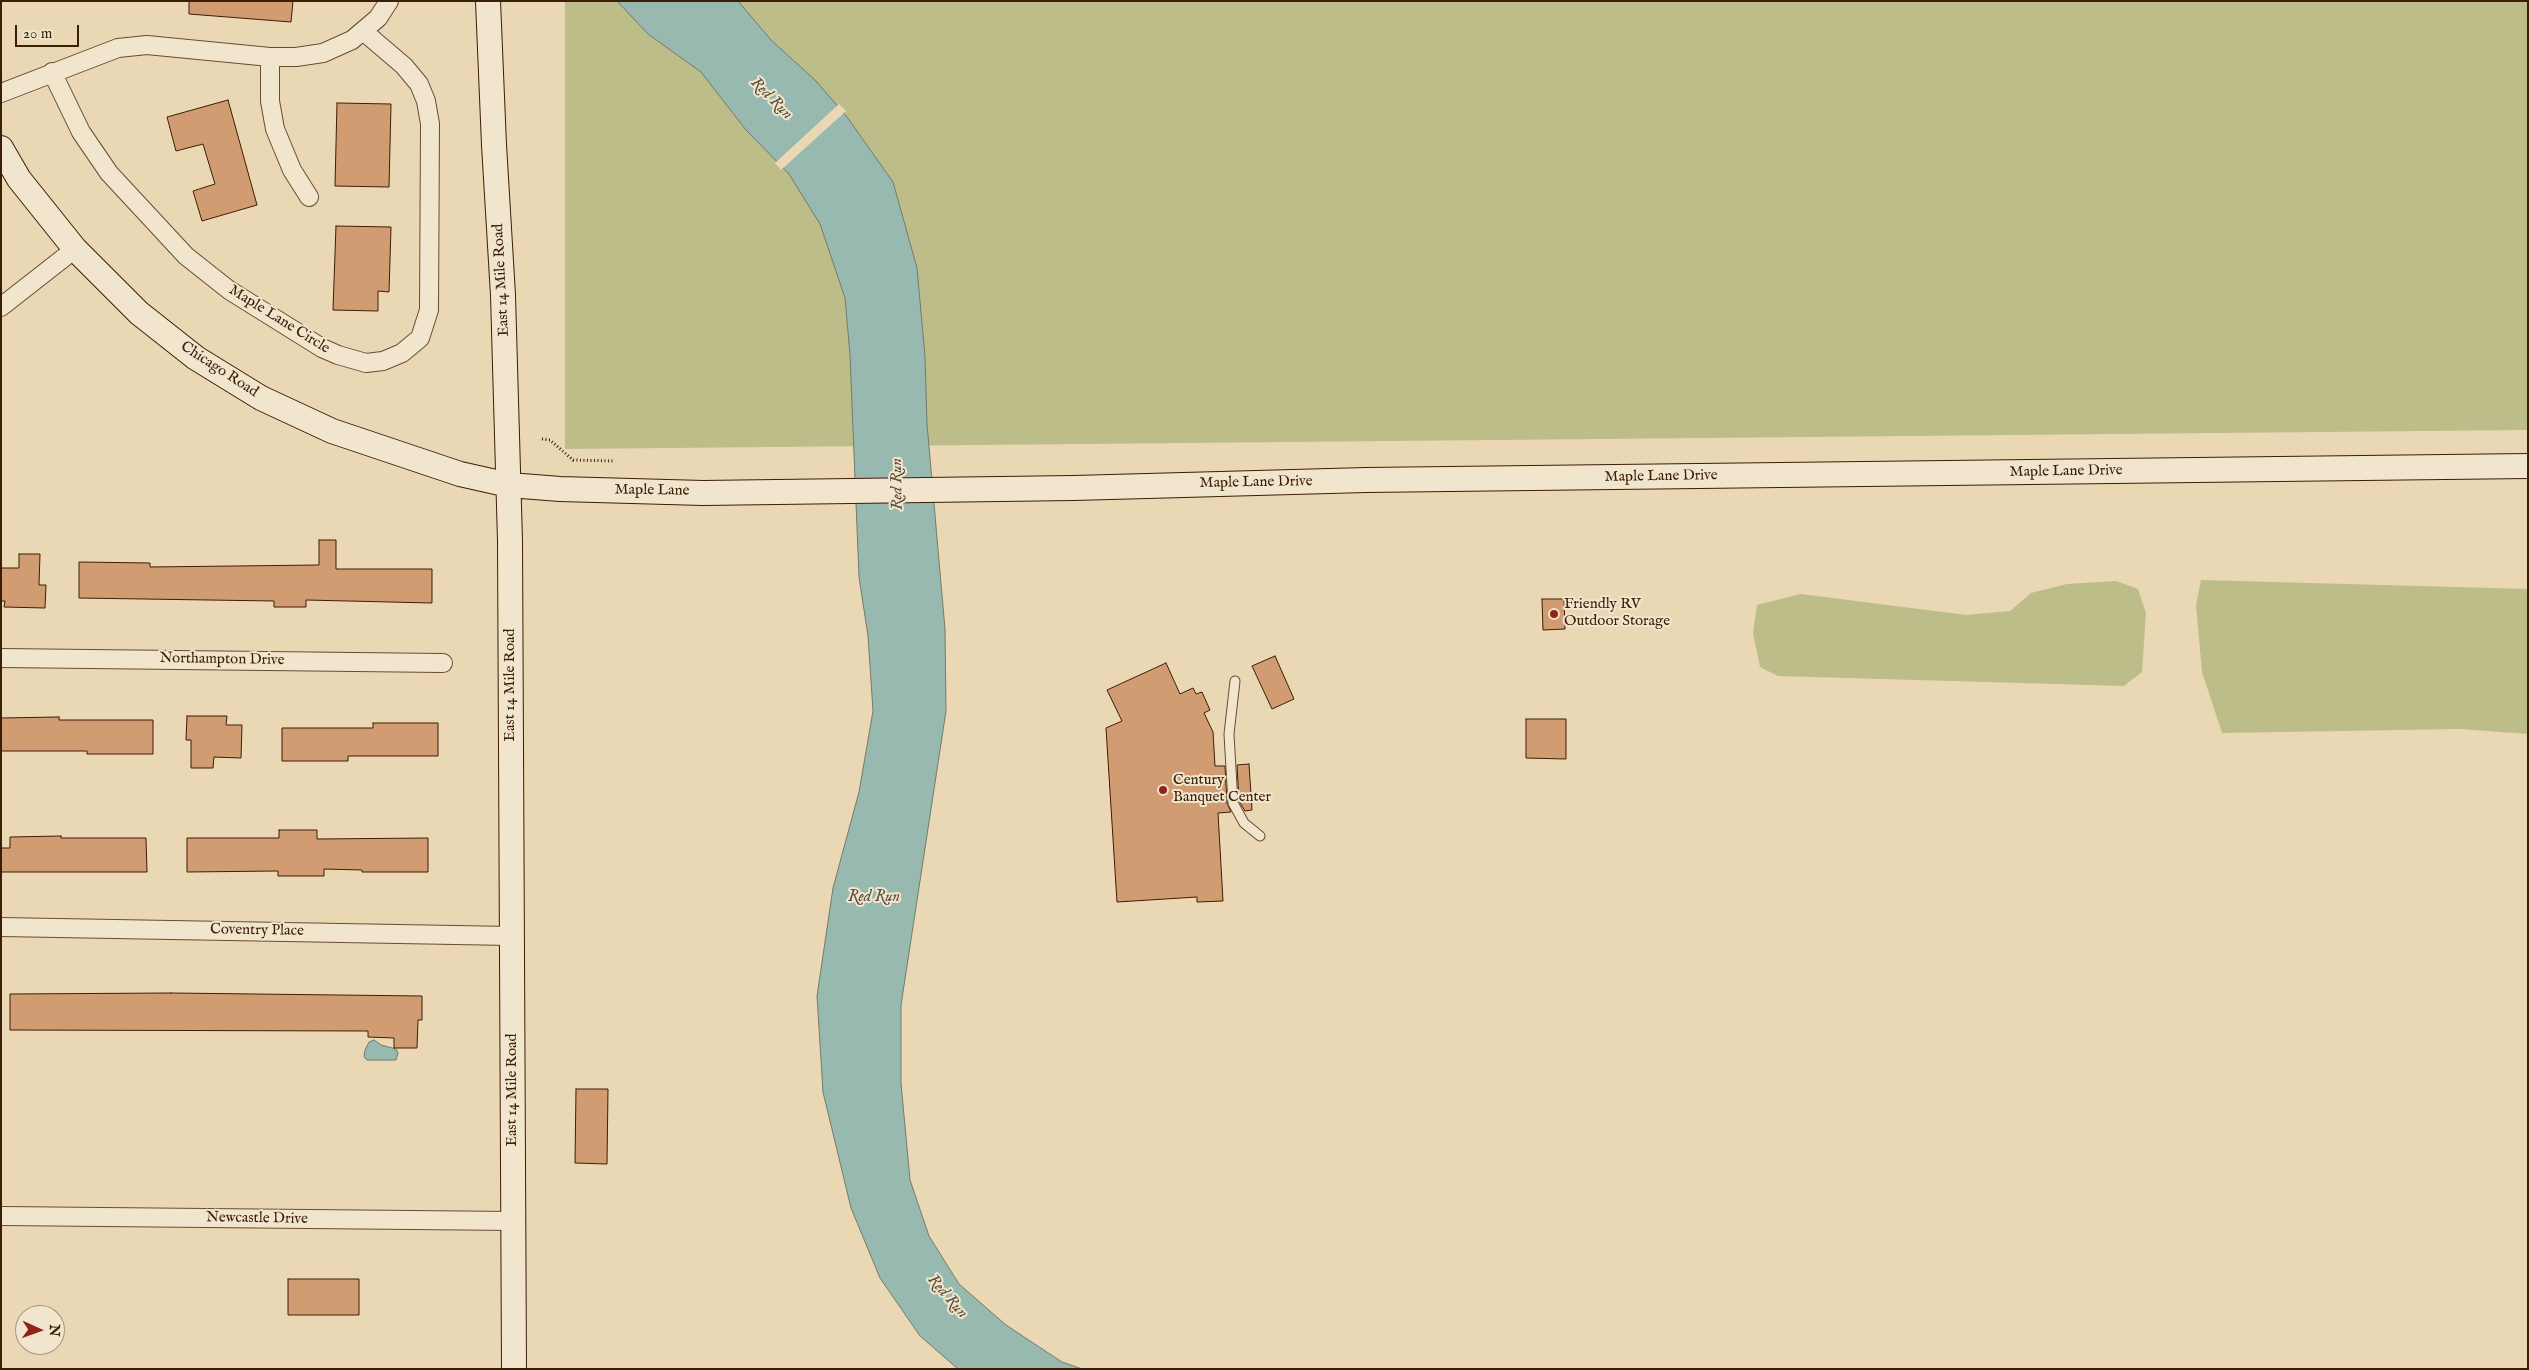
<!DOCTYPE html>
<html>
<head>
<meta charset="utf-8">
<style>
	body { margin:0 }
	#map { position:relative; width:2529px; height:1370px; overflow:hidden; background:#ead7b4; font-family:"IM FELL English",serif }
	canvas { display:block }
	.frame { position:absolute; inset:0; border:2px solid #3c1d06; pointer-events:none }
	.north { position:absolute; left:15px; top:1305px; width:50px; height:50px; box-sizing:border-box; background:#f1e5ce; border:1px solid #a9957e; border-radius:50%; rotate:92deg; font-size:14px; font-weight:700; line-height:20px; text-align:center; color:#3c1d06 }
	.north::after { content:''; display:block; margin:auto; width:18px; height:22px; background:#8f2418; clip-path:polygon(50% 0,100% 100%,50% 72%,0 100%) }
	.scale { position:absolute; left:15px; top:25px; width:64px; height:22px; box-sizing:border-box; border:2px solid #3c1d06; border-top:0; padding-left:6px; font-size:15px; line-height:18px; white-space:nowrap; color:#3c1d06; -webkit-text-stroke:4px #f1e5ce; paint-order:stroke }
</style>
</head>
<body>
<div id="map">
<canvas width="2529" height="1370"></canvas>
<div class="frame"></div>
<div class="north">N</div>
<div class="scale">20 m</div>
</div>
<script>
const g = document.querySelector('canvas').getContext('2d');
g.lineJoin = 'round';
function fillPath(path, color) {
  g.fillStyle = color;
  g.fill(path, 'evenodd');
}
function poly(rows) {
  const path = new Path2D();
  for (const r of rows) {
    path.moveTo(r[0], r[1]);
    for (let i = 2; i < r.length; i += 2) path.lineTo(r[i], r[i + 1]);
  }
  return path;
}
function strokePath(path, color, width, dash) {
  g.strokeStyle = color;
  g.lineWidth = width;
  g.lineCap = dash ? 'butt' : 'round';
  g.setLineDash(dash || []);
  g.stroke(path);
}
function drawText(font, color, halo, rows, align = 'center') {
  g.font = font + ' "IM FELL English",serif';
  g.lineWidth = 4;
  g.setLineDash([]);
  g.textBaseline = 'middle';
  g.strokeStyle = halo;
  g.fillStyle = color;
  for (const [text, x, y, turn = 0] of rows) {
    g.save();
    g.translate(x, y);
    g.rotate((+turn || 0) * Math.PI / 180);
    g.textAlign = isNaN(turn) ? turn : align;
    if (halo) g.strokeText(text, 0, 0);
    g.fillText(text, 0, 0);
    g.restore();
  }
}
const green = poly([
	[565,1,2528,1,2528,430,565,449],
	[2201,580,2528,589,2528,734,2460,729,2222,733,2202,672,2196,605],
	[2116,581,2138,589,2146,613,2142,672,2124,686,1778,676,1760,667,1753,633,1757,605,1801,594,1966,615,2010,611,2031,593,2067,584]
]);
const water = poly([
	[617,1,738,1,771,40,816,81,847,117,893,182,917,268,925,357,927,424,945,629,946,711,901,1005,901,1083,910,1180,929,1236,959,1284,1006,1325,1062,1362,1082,1369,958,1369,920,1336,880,1278,851,1208,823,1092,817,996,833,888,859,792,873,711,868,636,859,577,850,355,845,298,820,224,789,174,746,130,701,72,648,34,617,1],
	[374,1040,381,1045,396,1049,398,1053,396,1060,367,1060,364,1057,365,1050,369,1042,374,1040]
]);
const pier = poly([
	[839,104,846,111,781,170,775,163]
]);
const building = poly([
	[189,1,293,1,291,22,189,14,189,1],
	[228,100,257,205,202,221,193,191,215,184,203,144,176,151,167,117,228,100],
	[337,103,391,104,389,187,335,186,337,103],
	[336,226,391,227,389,292,378,291,378,311,333,310,336,226],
	[319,540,336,540,336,569,432,569,432,603,306,600,306,607,274,607,274,601,79,598,79,562,150,563,150,567,319,565,319,540],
	[19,554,40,554,39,585,46,585,45,608,4,607,5,601,1,601,1,568,19,568,19,554],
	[1542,599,1564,599,1565,629,1543,630,1542,599],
	[1275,656,1294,699,1272,709,1252,666,1275,656],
	[1166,663,1180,694,1193,688,1196,694,1202,692,1210,710,1204,713,1213,732,1215,766,1225,766,1227,803,1231,812,1218,813,1223,901,1197,902,1197,897,1117,902,1106,728,1122,721,1107,690,1166,663],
	[187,716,227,716,226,725,242,725,241,758,214,757,213,768,191,768,191,740,186,740,187,716],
	[59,717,59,720,153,720,153,754,87,754,87,751,1,751,1,718,59,717],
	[1526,719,1566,719,1566,759,1526,758,1526,719],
	[373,723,438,723,438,756,348,756,348,761,282,761,282,728,373,728,373,723],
	[1249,764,1252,810,1245,811,1239,801,1237,765,1249,764],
	[279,830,317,830,317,839,428,838,428,872,362,872,362,870,324,869,324,876,278,876,278,871,187,872,187,838,279,838,279,830],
	[61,836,61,838,146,838,147,872,1,872,1,848,10,848,10,837,61,836],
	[171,993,422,996,422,1020,418,1020,417,1048,394,1048,394,1038,368,1037,368,1031,10,1030,10,994,171,993],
	[576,1089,608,1089,607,1164,575,1163,576,1089],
	[288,1279,359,1279,359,1315,288,1315,288,1279]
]);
const path = poly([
	[542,439,550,440,573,460,614,461]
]);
const lane = poly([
	[1235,681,1229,734,1233,803,1244,823,1260,836]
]);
const street = poly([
	[270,57,270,101,275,129,292,170,309,197],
	[52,72,81,132,109,173,186,256,229,290,322,348,338,355,366,363,383,361,402,353,420,338,429,310,430,124,426,101,419,84,404,66,363,31],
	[1,93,118,48,147,45,270,57,296,57,323,53,352,40,378,18,389,1],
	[1,307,75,249],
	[1,658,443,663],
	[1,927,512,936],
	[1,1216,514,1221]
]);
const secondary = poly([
	[488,1,494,145,503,295,510,541,514,1369],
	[1,148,19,179,75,249,139,313,196,358,261,398,332,431,460,474,509,485,560,489,703,493,1074,488,1366,480,2528,466]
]);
const markers = [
	[1554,614,5,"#8f2418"],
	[1163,790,5,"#8f2418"]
];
const streetNames = [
	["East 14 Mile Road",502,280,-93],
	["Maple Lane Circle",279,320,32],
	["Chicago Road",219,370,33],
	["Maple Lane Drive",2066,472,-1],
	["Maple Lane Drive",1661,477,-1],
	["Maple Lane Drive",1256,483,-1],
	["Maple Lane",652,491,1],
	["Northampton Drive",222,660,1],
	["East 14 Mile Road",511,685,-90],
	["Coventry Place",257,931,1],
	["East 14 Mile Road",513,1090,-90],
	["Newcastle Drive",257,1219,1]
];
const poiNames = [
	["Friendly RV",1564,605],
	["Outdoor Storage",1564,622],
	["Century",1173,781],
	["Banquet Center",1173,798]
];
const waterNames = [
	["Red Run",771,99,45],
	["Red Run",898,484,-91],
	["Red Run",874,898],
	["Red Run",947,1297,49]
];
fillPath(green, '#bdbd89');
fillPath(water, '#98b9af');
strokePath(water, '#737b6b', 1);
fillPath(pier, '#ead7b4');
fillPath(building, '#d29c72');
strokePath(building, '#3c1d06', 1);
strokePath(lane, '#684c32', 11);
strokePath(street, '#684c32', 20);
strokePath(secondary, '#3c1d06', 26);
strokePath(path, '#3c1d06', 3, [1, 2.5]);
strokePath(lane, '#f1e5ce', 9);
strokePath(street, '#f1e5ce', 18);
strokePath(secondary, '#f1e5ce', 24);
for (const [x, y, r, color] of markers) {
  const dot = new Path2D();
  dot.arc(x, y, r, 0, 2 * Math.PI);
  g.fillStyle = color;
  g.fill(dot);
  strokePath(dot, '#f1e5ce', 2);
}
drawText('15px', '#3c1d06', '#f1e5ce', streetNames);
drawText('15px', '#3c1d06', '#f1e5ce', poiNames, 'left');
drawText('italic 16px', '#584c39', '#f1e5ce', waterNames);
</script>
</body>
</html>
